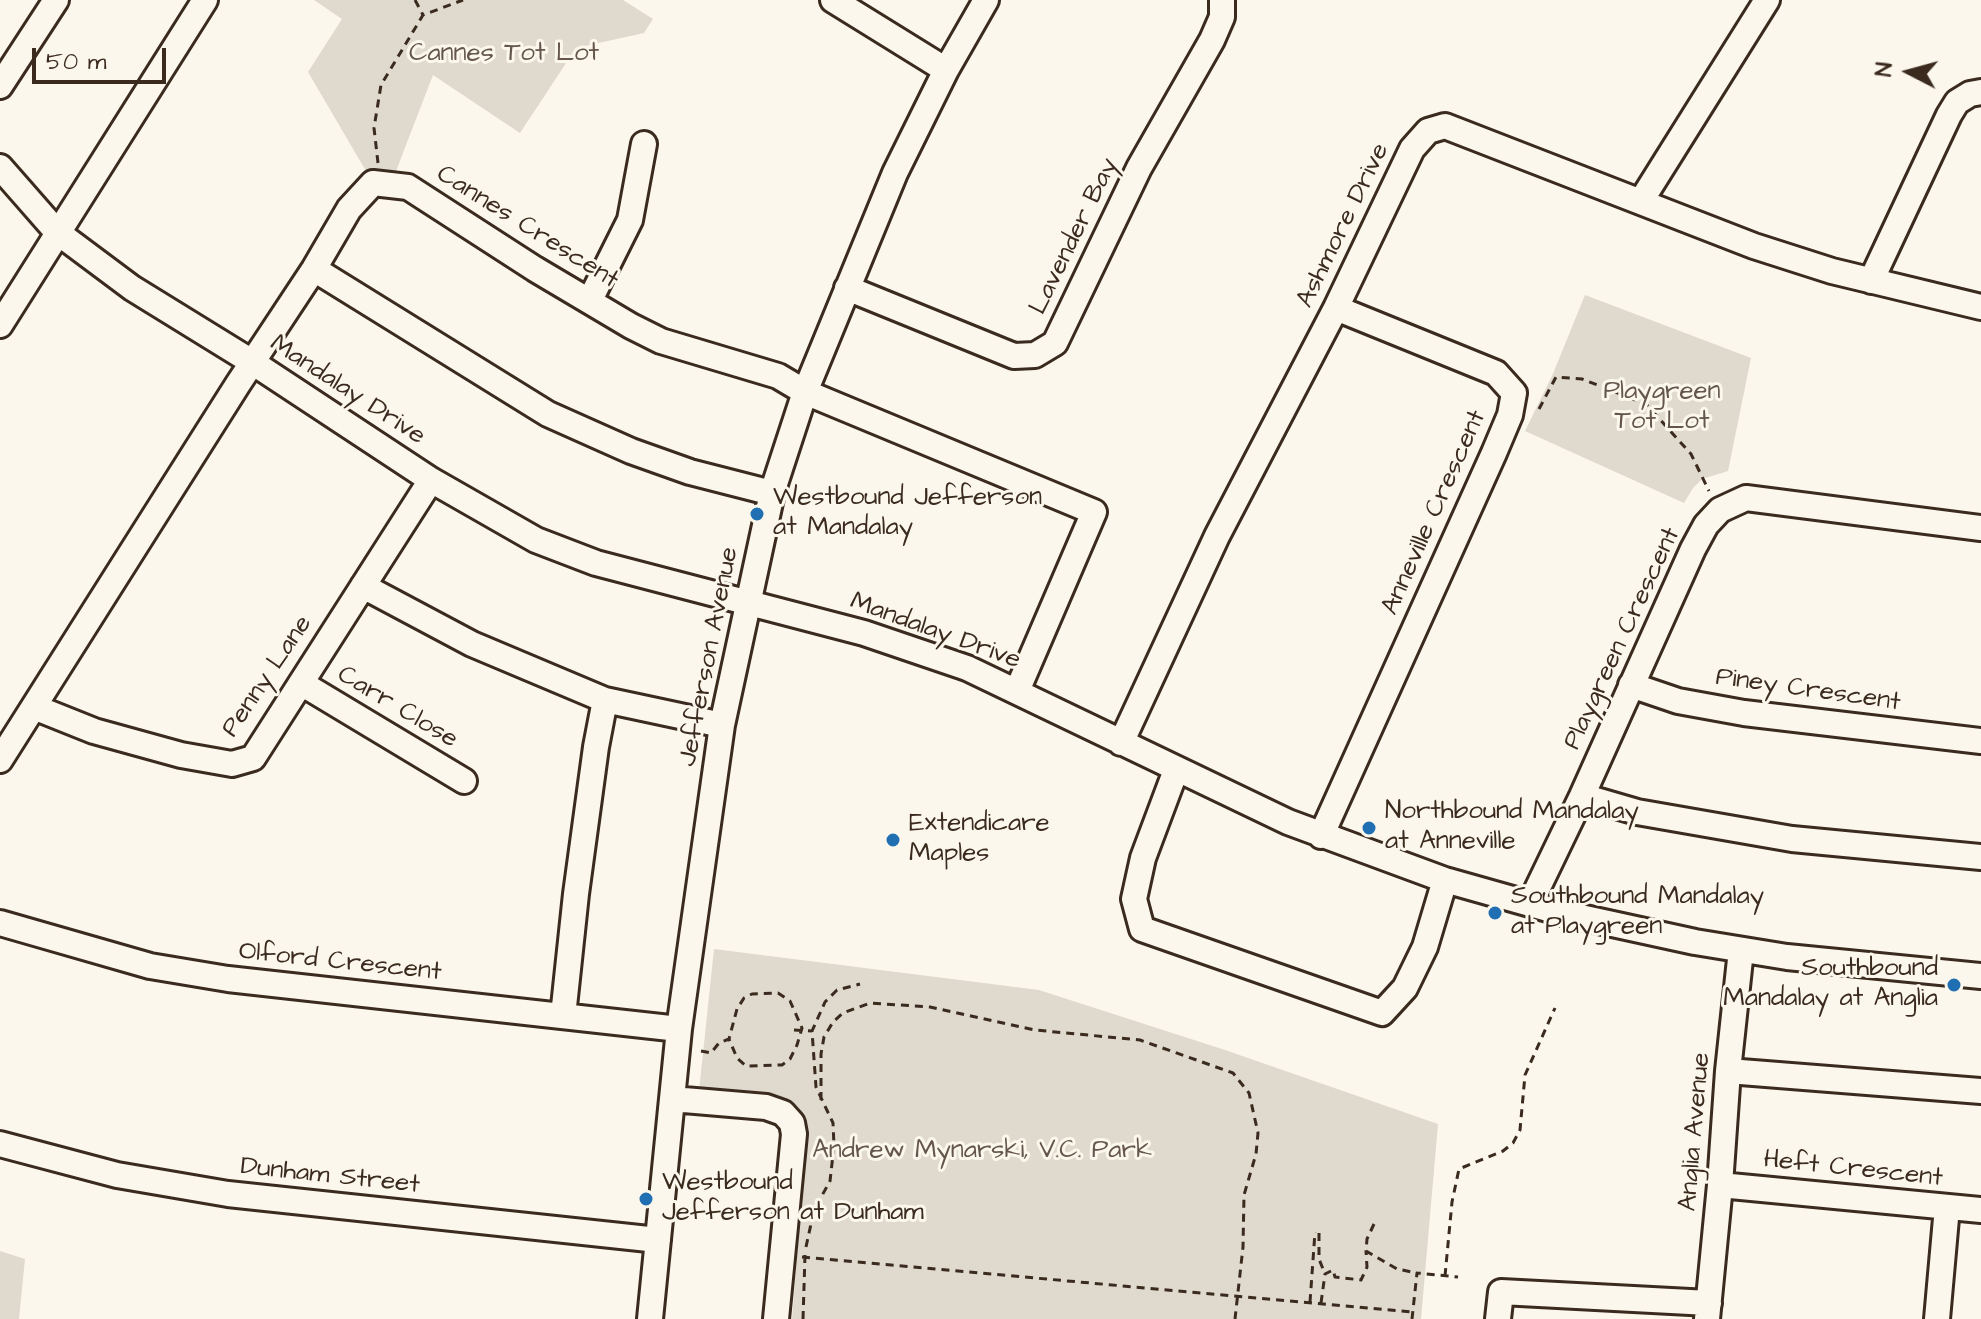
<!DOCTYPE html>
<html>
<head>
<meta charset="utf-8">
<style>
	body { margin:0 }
	#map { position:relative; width:1981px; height:1319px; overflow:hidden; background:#fbf7ec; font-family:"Architects Daughter",sans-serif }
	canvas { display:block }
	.north { position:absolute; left:1869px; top:32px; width:80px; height:80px; -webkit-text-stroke:6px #fbf7ec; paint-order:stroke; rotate:276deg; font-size:22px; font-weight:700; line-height:32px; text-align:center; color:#3b2a1e }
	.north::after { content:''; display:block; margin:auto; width:28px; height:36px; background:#3b2a1e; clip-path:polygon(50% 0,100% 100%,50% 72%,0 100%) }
	.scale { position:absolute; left:32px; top:48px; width:134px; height:36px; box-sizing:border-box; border:4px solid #3b2a1e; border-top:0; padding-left:10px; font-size:24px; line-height:28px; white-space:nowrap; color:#3b2a1e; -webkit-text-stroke:6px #fbf7ec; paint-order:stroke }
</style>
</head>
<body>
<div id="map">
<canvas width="1981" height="1319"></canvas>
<div class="north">N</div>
<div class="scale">50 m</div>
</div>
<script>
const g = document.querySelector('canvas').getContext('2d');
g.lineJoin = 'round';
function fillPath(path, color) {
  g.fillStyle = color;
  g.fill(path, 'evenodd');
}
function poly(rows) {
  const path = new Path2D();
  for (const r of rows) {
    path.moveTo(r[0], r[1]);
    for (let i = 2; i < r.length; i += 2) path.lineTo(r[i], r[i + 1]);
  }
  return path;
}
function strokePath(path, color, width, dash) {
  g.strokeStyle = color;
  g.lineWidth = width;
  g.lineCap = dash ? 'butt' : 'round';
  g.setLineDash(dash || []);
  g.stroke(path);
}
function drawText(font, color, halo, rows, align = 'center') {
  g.font = font + ' "Architects Daughter",sans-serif';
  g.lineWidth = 6;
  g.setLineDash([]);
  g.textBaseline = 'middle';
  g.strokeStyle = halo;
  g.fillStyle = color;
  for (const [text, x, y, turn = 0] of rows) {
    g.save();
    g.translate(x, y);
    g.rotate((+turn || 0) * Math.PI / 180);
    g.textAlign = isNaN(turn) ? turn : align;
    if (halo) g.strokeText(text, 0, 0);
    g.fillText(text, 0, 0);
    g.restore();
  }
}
const green = poly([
	[314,0,623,0,653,19,644,33,576,48,520,133,433,75,391,184,373,183,308,72,342,19],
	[1585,295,1751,358,1728,471,1702,479,1693,488,1684,503,1525,431,1552,376],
	[714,949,1039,990,1225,1050,1438,1124,1421,1319,792,1319,805,1156,801,1124,699,1091],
	[0,1251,25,1259,19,1319,0,1319]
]);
const path = poly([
	[415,0,423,15],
	[378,163,374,128,381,85,423,15,463,0],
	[1539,409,1556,377,1582,379,1646,404,1691,454,1709,491],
	[794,1030,812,1031],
	[701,1051,711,1053,719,1043,729,1039,737,1058,746,1066,782,1065,790,1059,797,1045,802,1028,790,1001,778,993,752,994,744,998,737,1009,729,1039],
	[821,1100,821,1054,824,1037,833,1022,843,1013,870,1003,930,1007,1035,1030,1140,1040,1233,1073,1249,1093,1258,1133,1256,1154,1244,1195,1243,1247,1235,1319],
	[1374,1224,1367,1239,1366,1251,1397,1269,1417,1273],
	[1319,1233,1319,1259,1325,1274],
	[806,1247,814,1210,830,1181,834,1146,833,1123,816,1087,812,1031,825,1002,837,990,860,984],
	[802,1257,1412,1312],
	[1445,1276,1452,1202,1459,1169,1503,1151,1513,1143,1520,1130,1525,1075,1555,1008],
	[1310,1302,1315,1232],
	[1321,1303,1325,1274,1333,1270,1335,1277,1361,1280,1367,1267,1366,1251],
	[803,1319,805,1255],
	[1412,1319,1417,1273,1458,1277]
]);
const minor = poly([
	[833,0,946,70],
	[0,86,56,0],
	[0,167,57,232,132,288,252,362,431,480,536,540,596,563,864,633,967,668,1288,822,1445,880,1562,913,1695,942,1787,957,1981,976],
	[1641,201,1767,0],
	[314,269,548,414,631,451,690,472,772,493],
	[1871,281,1949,115,1957,102,1970,94,1981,92],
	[847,288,1014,356,1035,355,1055,343,1139,168,1212,40,1222,17,1222,0],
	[590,300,630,220,644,144],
	[0,325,205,0],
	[363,586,472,644,605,700,722,725],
	[301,683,464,781],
	[1631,685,1678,701,1744,713,1981,741],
	[34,707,94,731,181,755,232,764,253,758,431,480],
	[1121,743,1217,536,1336,308,1412,149,1428,131,1445,126,1754,246,1832,271,1981,307],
	[0,760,238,384,314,269,349,209,373,183,408,187,535,269,631,326,661,341,778,376,805,392,1094,512,1017,691],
	[1176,770,1143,858,1134,899,1142,929,1382,1013,1405,988,1425,947,1445,880],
	[1582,796,1637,812,1792,839,1981,857],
	[1321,836,1494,453,1510,415,1514,393,1496,373,1336,308],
	[1530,904,1582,796,1693,549,1706,525,1720,510,1746,498,1981,528],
	[0,923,150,966,228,979,679,1029],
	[563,1016,576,894,596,747,605,700],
	[1728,1071,1981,1091],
	[672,1099,766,1107,783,1113,792,1123,794,1134,776,1319],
	[0,1144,117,1175,228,1194,658,1240],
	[1720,1185,1981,1210],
	[650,1319,679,1029,722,725,772,493,805,392,895,173,946,70,986,0],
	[1498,1319,1501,1292,1709,1303],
	[1707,1319,1720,1185,1728,1071,1741,950],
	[1937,1319,1947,1207]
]);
const markers = [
	[757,514,8,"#1f6fb2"],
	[1369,828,8,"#1f6fb2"],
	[893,840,8,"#1f6fb2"],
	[1495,913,8,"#1f6fb2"],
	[1954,985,8,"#1f6fb2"],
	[646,1199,8,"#1f6fb2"]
];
const parkNames = [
	["Cannes Tot Lot",504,55],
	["Playgreen",1662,393],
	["Tot Lot",1662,423],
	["Andrew Mynarski, V.C. Park",982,1152]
];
const streetNames = [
	["Ashmore Drive",1344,226,-64],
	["Cannes Crescent",527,228,32],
	["Lavender Bay",1075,237,-64],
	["Mandalay Drive",347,391,33],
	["Anneville Crescent",1435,513,-66],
	["Mandalay Drive",935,632,20],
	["Playgreen Crescent",1623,639,-65],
	["Jefferson Avenue",710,657,-79],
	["Penny Lane",268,677,-56],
	["Piney Crescent",1808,691,8],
	["Carr Close",397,708,31],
	["Olford Crescent",340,963,6],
	["Anglia Avenue",1696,1132,-85],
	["Heft Crescent",1853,1170,6],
	["Dunham Street",330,1177,6]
];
const poiNames = [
	["Westbound Jefferson",773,499],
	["at Mandalay",773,529],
	["Northbound Mandalay",1385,813],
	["at Anneville",1385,843],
	["Extendicare",909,825],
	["Maples",909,855],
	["Southbound Mandalay",1511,898],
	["at Playgreen",1511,928],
	["Southbound",1938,970,"right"],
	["Mandalay at Anglia",1938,1000,"right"],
	["Westbound",662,1184],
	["Jefferson at Dunham",662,1214]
];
fillPath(green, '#dfd9ce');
strokePath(minor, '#3b2a1e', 30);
strokePath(path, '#3b2a1e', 3, [8, 6]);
strokePath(minor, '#fbf7ec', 24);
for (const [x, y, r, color] of markers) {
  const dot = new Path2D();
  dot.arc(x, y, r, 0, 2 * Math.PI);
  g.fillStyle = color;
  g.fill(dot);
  strokePath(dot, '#fbf7ec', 3);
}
drawText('26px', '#64564a', '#fbf7ec', parkNames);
drawText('26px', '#3b2a1e', '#fbf7ec', streetNames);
drawText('26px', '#3b2a1e', '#fbf7ec', poiNames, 'left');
</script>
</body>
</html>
